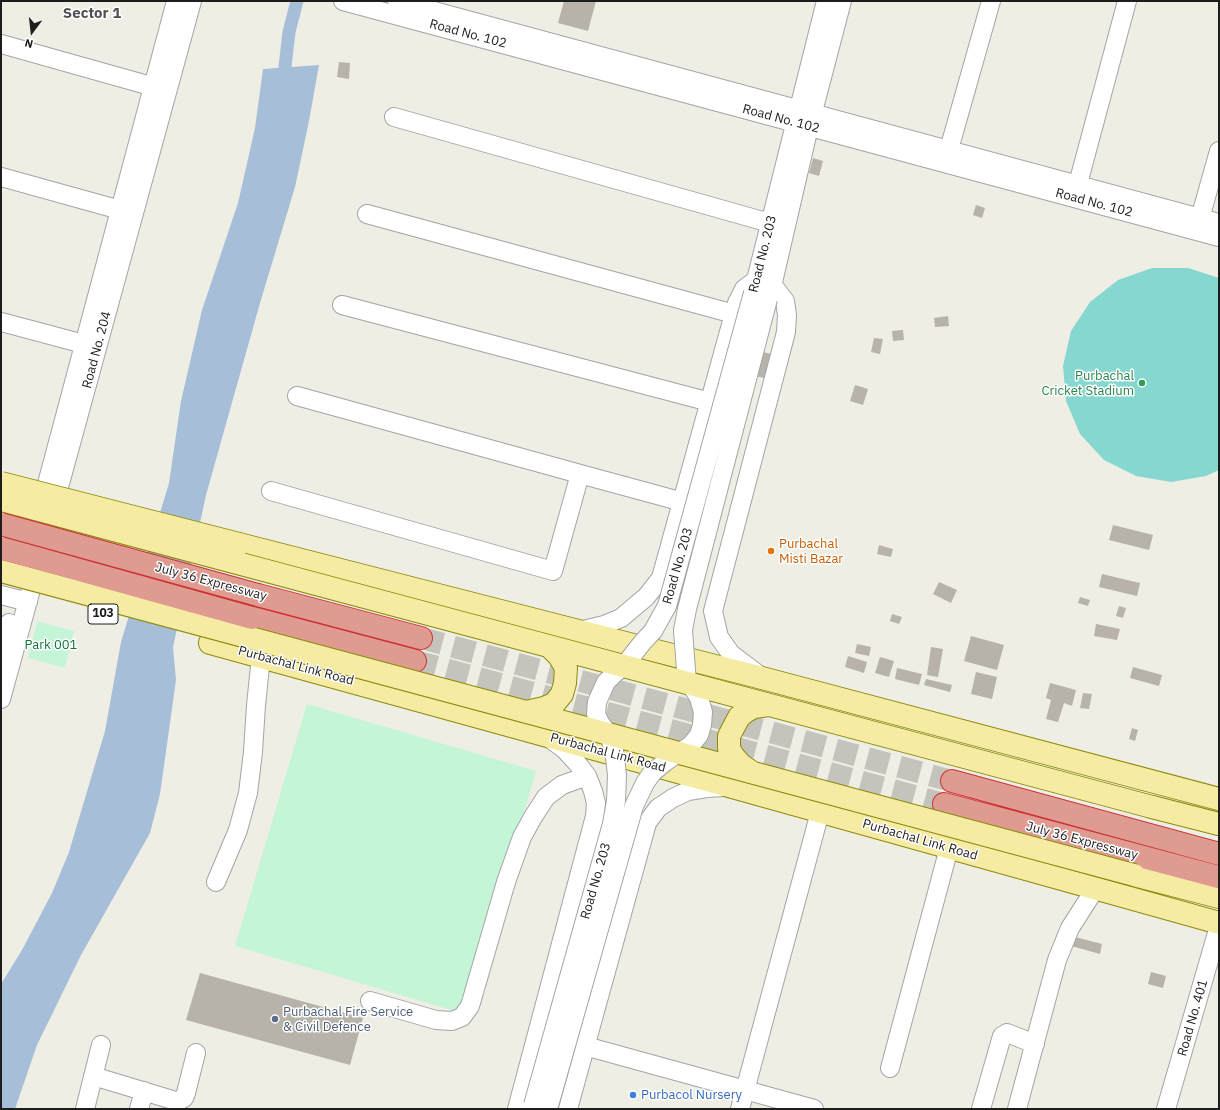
<!DOCTYPE html>
<html>
<head>
<meta charset="utf-8">
<style>
	body { margin:0 }
	#map { position:relative; width:1220px; height:1110px; overflow:hidden; background:#eeeee4; font-family:"IBM Plex Sans",sans-serif }
	canvas { display:block }
	.frame { position:absolute; inset:0; border:2px solid #1d1d1d; pointer-events:none }
	.north { position:absolute; left:12px; top:12px; width:40px; height:40px; -webkit-text-stroke:3px #fff; paint-order:stroke; rotate:195deg; font-size:11px; font-weight:700; line-height:16px; text-align:center; color:#1d1d1d }
	.north::after { content:''; display:block; margin:auto; width:14px; height:18px; background:#1d1d1d; clip-path:polygon(50% 0,100% 100%,50% 72%,0 100%) }
</style>
</head>
<body>
<div id="map">
<canvas width="1220" height="1110"></canvas>
<div class="frame"></div>
<div class="north">N</div>
</div>
<script>
const g = document.querySelector('canvas').getContext('2d');
g.lineJoin = 'round';
function fillPath(path, color) {
  g.fillStyle = color;
  g.fill(path, 'evenodd');
}
function poly(rows) {
  const path = new Path2D();
  for (const r of rows) {
    path.moveTo(r[0], r[1]);
    for (let i = 2; i < r.length; i += 2) path.lineTo(r[i], r[i + 1]);
  }
  return path;
}
function strokePath(path, color, width, dash) {
  g.strokeStyle = color;
  g.lineWidth = width;
  g.lineCap = dash ? 'butt' : 'round';
  g.setLineDash(dash || []);
  g.stroke(path);
}
function drawText(font, color, halo, rows, align = 'center') {
  g.font = font + ' "IBM Plex Sans",sans-serif';
  g.lineWidth = 3;
  g.setLineDash([]);
  g.textBaseline = 'middle';
  g.strokeStyle = halo;
  g.fillStyle = color;
  for (const [text, x, y, turn = 0] of rows) {
    g.save();
    g.translate(x, y);
    g.rotate((+turn || 0) * Math.PI / 180);
    g.textAlign = isNaN(turn) ? turn : align;
    if (halo) g.strokeText(text, 0, 0);
    g.fillText(text, 0, 0);
    g.restore();
  }
}
const park = poly([
	[37,621,74,631,65,668,28,658],
	[307,704,536,771,465,1014,235,946]
]);
const pitch = poly([
	[1152,268,1188,268,1219,278,1219,470,1206,476,1171,482,1136,476,1104,460,1080,434,1066,401,1063,366,1071,331,1090,302,1118,280]
]);
const water = poly([
	[319,65,309,121,295,187,260,303,206,495,173,647,176,680,160,794,150,833,81,955,37,1045,15,1109,1,1109,1,984,22,950,52,893,69,852,105,731,121,642,169,483,181,401,202,310,238,203,255,128,263,69]
]);
const canal = poly([
	[283,84,289,32,297,1]
]);
const building = poly([
	[564,1,596,1,588,31,558,23],
	[339,62,350,63,349,79,337,77],
	[813,158,823,161,819,176,809,173],
	[976,205,985,208,982,218,973,215],
	[948,316,949,326,935,327,934,318],
	[903,330,904,340,893,341,892,331],
	[874,338,883,339,880,354,871,352],
	[763,352,775,355,768,379,756,376],
	[855,385,868,389,863,405,850,401],
	[1113,525,1153,535,1149,550,1109,540],
	[879,545,893,549,891,557,877,554],
	[1102,574,1140,583,1137,596,1099,587],
	[939,582,957,590,951,603,933,594],
	[1080,597,1090,600,1088,606,1078,603],
	[1119,606,1126,608,1123,618,1116,616],
	[892,614,902,617,899,624,890,621],
	[1096,624,1120,629,1117,640,1094,636],
	[971,636,1004,645,997,670,964,661],
	[857,644,871,647,869,656,855,653],
	[931,647,943,649,938,677,927,675],
	[848,656,867,662,864,673,845,667],
	[880,657,894,661,889,677,875,673],
	[1133,667,1162,675,1159,686,1130,678],
	[897,668,922,674,919,685,895,679],
	[976,672,997,677,992,699,971,694],
	[926,679,952,685,950,692,924,685],
	[1050,683,1076,690,1072,706,1064,703,1058,722,1046,719,1051,700,1046,698],
	[1083,693,1092,694,1089,709,1080,708],
	[1132,728,1138,730,1135,741,1129,739],
	[1071,936,1102,944,1100,954,1068,945],
	[1151,972,1166,976,1163,988,1148,984],
	[200,973,363,1018,350,1065,186,1020]
]);
const highwayTunnel = poly([
	[421,638,952,781],
	[415,661,944,804]
]);
const minor = poly([
	[343,1,1219,237],
	[397,1,1219,223],
	[1,44,165,90],
	[394,117,770,223],
	[946,160,991,1],
	[1,177,131,213],
	[1075,195,1127,1],
	[367,214,734,314],
	[1197,229,1219,151],
	[753,292,826,1],
	[770,295,809,127,842,1],
	[342,305,710,402],
	[1,322,95,347],
	[580,474,683,502],
	[271,491,553,571,580,474,297,396],
	[30,547,176,1],
	[1,595,28,602],
	[579,631,604,625,621,618,646,597,661,578,737,303,744,289,756,280],
	[1,651,9,623],
	[759,675,731,654,719,637,713,611,786,332,787,315,785,301,772,284],
	[1,699,192,1],
	[216,882,238,830,248,793,253,752,256,705,261,657],
	[370,1001,436,1020,452,1021,462,1017,470,1006,506,882,522,837,533,817,546,797,562,785,587,776],
	[585,1046,814,1109],
	[890,1068,949,848],
	[93,1076,176,1101,180,1100,184,1098,186,1093,196,1053],
	[85,1109,101,1045],
	[139,1109,144,1091],
	[517,1109,595,816,596,803,593,791,587,776,577,763,564,749,549,738],
	[568,1109,647,823,658,808,673,798,688,791,707,788,724,787],
	[740,1109,820,812],
	[981,1109,1002,1036,1007,1033,1035,1044],
	[1017,1109,1057,960,1070,928,1095,889],
	[1166,1109,1219,926]
]);
const major = poly([
	[239,544,762,678,1219,799],
	[210,643,732,787,1219,923],
	[1152,807,1219,824],
	[1134,875,1219,897]
]);
const highway = poly([
	[258,595,421,638],
	[252,618,415,661],
	[952,781,1219,854],
	[944,804,1219,877]
]);
const minorBridge = poly([
	[533,1105,612,824,616,801,617,775,614,750,608,733,600,723,596,714,597,702,606,682,615,673,624,666,642,643,653,631,667,606,753,293],
	[548,1109,634,806,645,783,652,773,665,762,691,745,699,735,702,725,703,712,699,698,695,691,687,683,683,630,687,609,768,299]
]);
const majorBridge = poly([
	[1,483,239,544],
	[1,500,1152,807],
	[1,571,1134,875],
	[526,712,544,708,554,704,562,694,565,683,566,668,559,656,549,646],
	[750,771,741,765,734,757,729,749,729,736,739,717,745,712,754,707,769,705]
]);
const highwayBridge = poly([
	[1,524,258,595],
	[1,548,252,618]
]);
const markers = [
	[1142,383,4,"#2e9e5b"],
	[771,551,4,"#e8710a"],
	[275,1019,4,"#5c6f8a"],
	[633,1095,4,"#3f7fe0"]
];
const shields = [
	[103,614,30]
];
const shieldNames = [
	["103",103,614]
];
const streetNames = [
	["Road No. 102",468,34,15],
	["Road No. 102",781,119,15],
	["Road No. 102",1094,203,15],
	["Road No. 203",763,254,-76],
	["Road No. 204",97,350,-75],
	["Road No. 203",678,566,-74],
	["July 36 Expressway",211,582,15],
	["Purbachal Link Road",296,666,15],
	["Purbachal Link Road",608,753,15],
	["Purbachal Link Road",920,840,16],
	["July 36 Expressway",1082,841,15],
	["Road No. 203",596,881,-74],
	["Road No. 401",1193,1018,-74]
];
const leisureNames = [
	["Purbachal",1134,376],
	["Cricket Stadium",1134,391]
];
const foodNames = [
	["Purbachal",779,544],
	["Misti Bazar",779,559]
];
const parkNames = [
	["Park 001",51,645]
];
const serviceNames = [
	["Purbachal Fire Service",283,1012],
	["& Civil Defence",283,1027]
];
const shopNames = [
	["Purbacol Nursery",641,1095]
];
const quarterNames = [
	["Sector 1",92,14]
];
fillPath(park, '#c4f5d7');
fillPath(pitch, '#87d7d1');
fillPath(water, '#a7bed8');
strokePath(canal, '#a7bed8', 13);
fillPath(building, '#b7b3aa');
strokePath(highwayTunnel, '#c4c4bc', 22, [22, 11]);
strokePath(minor, '#a4a4a4', 20);
strokePath(major, '#8c8a0b', 24);
strokePath(highway, '#cc3135', 24);
strokePath(minor, '#fff', 18);
strokePath(major, '#f5eba2', 22);
strokePath(highway, '#e09b91', 22);
strokePath(minorBridge, '#a4a4a4', 20, []);
strokePath(majorBridge, '#8c8a0b', 24, []);
strokePath(highwayBridge, '#cc3135', 24, []);
strokePath(minorBridge, '#fff', 18);
strokePath(majorBridge, '#f5eba2', 22);
strokePath(highwayBridge, '#e09b91', 22);
for (const [x, y, r, color] of markers) {
  const dot = new Path2D();
  dot.arc(x, y, r, 0, 2 * Math.PI);
  g.fillStyle = color;
  g.fill(dot);
  strokePath(dot, '#fff', 1.5);
}
for (const [x, y, w] of shields) {
  const box = new Path2D();
  box.roundRect(x - w / 2, y - 10, w, 20, 3);
  g.fillStyle = '#fff';
  g.fill(box);
  strokePath(box, '#1d1d1d', 1);
}
drawText('bold 12px', '#1d1d1d', null, shieldNames);
drawText('13px', '#1d1d1d', '#fff', streetNames);
drawText('13px', '#27864d', '#fff', leisureNames, 'right');
drawText('13px', '#c56008', '#fff', foodNames, 'left');
drawText('13px', '#137439', '#fff', parkNames);
drawText('13px', '#4e5e75', '#fff', serviceNames, 'left');
drawText('13px', '#366cbe', '#fff', shopNames, 'left');
drawText('bold 15px', '#505050', '#fff', quarterNames);
</script>
</body>
</html>
